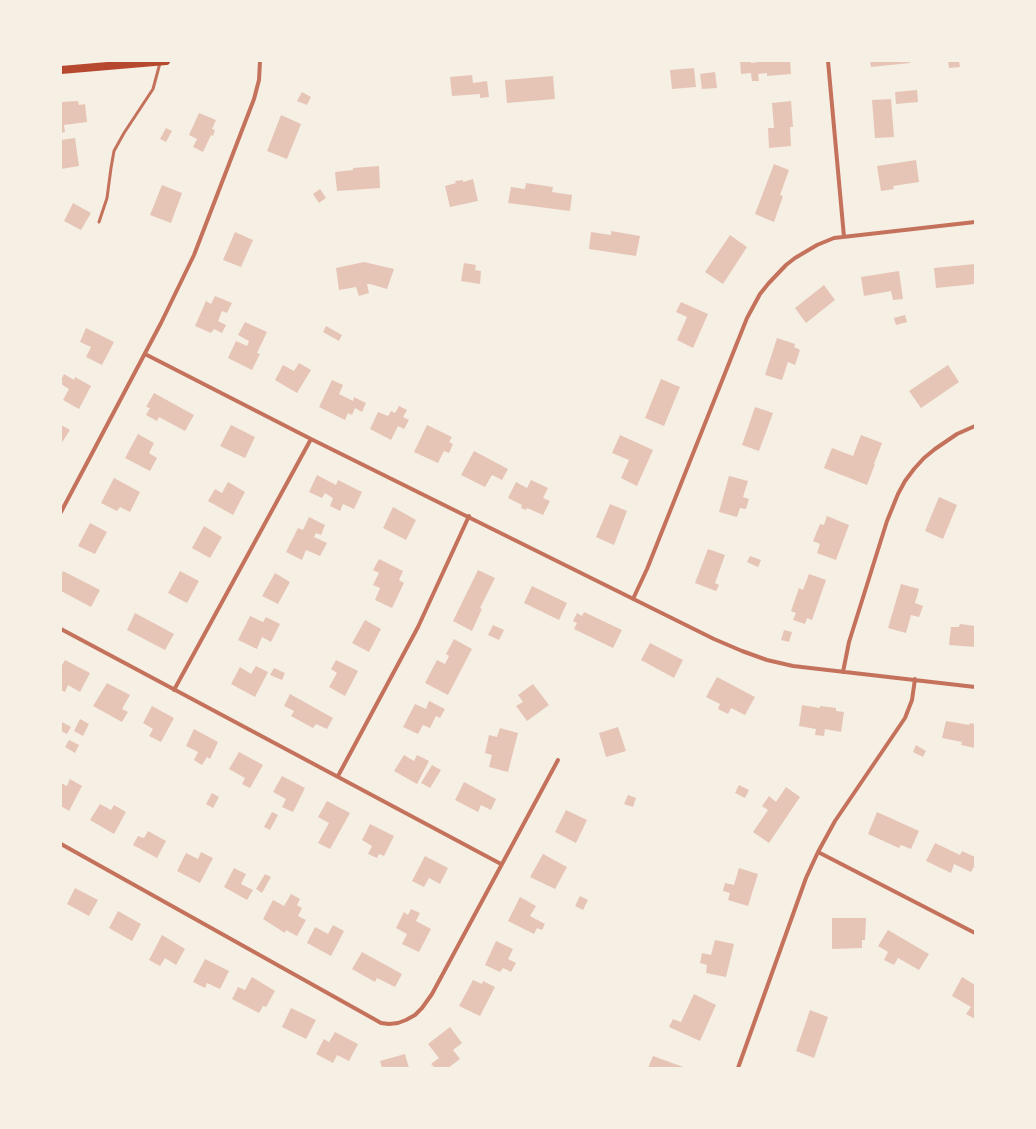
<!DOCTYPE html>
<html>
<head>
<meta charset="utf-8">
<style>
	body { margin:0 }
	#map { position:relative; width:1036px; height:1129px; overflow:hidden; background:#f6efe4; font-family:"Varela Round",sans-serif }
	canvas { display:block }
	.frame { position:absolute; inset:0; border:62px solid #f6efe4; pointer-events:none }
</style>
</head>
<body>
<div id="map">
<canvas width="1036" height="1129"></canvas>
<div class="frame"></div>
</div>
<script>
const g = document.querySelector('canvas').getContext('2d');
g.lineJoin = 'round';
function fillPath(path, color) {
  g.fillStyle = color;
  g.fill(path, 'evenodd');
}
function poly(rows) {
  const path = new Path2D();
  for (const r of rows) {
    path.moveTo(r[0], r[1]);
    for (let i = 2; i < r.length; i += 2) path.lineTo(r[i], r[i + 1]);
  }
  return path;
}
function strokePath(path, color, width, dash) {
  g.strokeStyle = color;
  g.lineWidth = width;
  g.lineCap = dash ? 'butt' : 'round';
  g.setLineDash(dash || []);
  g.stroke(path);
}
const building = poly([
	[740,61,751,61,751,63,766,61,790,61,791,74,767,76,767,73,758,74,759,81,752,81,751,73,741,74],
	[870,61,910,61,910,63,871,67],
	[948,61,959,61,960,67,949,68],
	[694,68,696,87,672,89,670,70],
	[715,72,717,88,702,89,700,74],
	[472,75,473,83,487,81,489,97,480,98,480,94,452,96,450,77],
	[553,76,555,99,507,103,505,80],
	[917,90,918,102,896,104,895,92],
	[302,92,311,97,307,105,297,101],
	[891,99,894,137,875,138,872,100],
	[78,101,79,105,85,104,87,122,64,125,65,132,61,133,61,102],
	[791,101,793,127,790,127,791,146,769,148,768,128,774,128,772,103],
	[199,113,216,120,212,129,215,130,213,136,211,135,203,152,193,147,197,139,189,135],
	[281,115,301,124,287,159,267,151],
	[166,128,172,131,166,142,160,139],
	[75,138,79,166,61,169,61,140],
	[916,160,919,182,893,186,894,189,881,191,877,166],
	[774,164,789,170,780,195,783,196,774,222,755,214],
	[379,166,380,188,337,191,335,172,353,170,353,168],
	[473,179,478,201,450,207,445,186,456,183,455,181,463,180,463,182],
	[526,183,553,187,552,192,572,195,570,211,508,203,511,187,525,189],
	[162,185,182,193,171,223,150,215],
	[320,189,326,198,319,203,313,194],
	[73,203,91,213,81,230,64,221],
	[611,231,640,236,636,256,589,249,591,232,611,235],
	[235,232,253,240,241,267,223,260],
	[730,235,747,247,723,284,705,272],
	[364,262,394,269,387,289,370,284,367,284,369,293,359,296,356,287,339,290,336,268],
	[464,263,476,265,475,270,481,271,480,284,461,281],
	[975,264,975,284,936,288,934,268],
	[899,271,903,299,893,300,891,291,864,296,861,277],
	[824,285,835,300,806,323,795,308],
	[215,296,232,303,227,313,222,311,218,321,226,325,222,333,214,329,211,333,195,326,206,301,211,304],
	[681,302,708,314,693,348,677,340,687,317,676,312],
	[905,315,907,322,896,325,894,318],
	[245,322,267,332,257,353,260,354,252,370,228,358,236,341,247,346,249,341,238,335],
	[326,326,342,335,339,341,323,332],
	[86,328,114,342,102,365,86,357,91,347,80,342],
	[777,338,795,344,794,347,800,350,795,365,788,362,782,380,765,375],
	[299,363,311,370,297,393,275,380,283,365,294,371],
	[948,365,959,382,921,408,909,391],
	[64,374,74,380,75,377,91,386,79,409,63,400,69,389,61,384,61,380],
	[661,379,680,387,664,426,645,418],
	[332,380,343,385,339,394,353,401,354,397,366,403,362,412,355,408,352,415,348,413,345,420,319,407],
	[154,393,194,415,185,431,159,417,157,421,146,415,150,408,146,407],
	[399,406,407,410,403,417,409,420,404,429,398,426,391,440,370,429,378,412,388,416,391,411,395,413],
	[755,407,773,413,759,451,742,445],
	[61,425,70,430,61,444],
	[231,425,255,437,245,458,220,446],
	[427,425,452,437,449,442,453,444,449,453,444,451,438,463,414,452],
	[138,434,154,443,149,453,157,458,150,471,125,458],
	[620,435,653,450,637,486,621,478,629,460,612,453],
	[861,435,882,443,874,464,875,464,867,485,824,468,832,448,853,456],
	[474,451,508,469,502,480,492,475,485,487,461,475],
	[317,475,336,485,338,480,362,492,354,509,343,504,340,511,330,506,333,498,325,493,322,498,309,492],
	[729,476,748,481,743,497,749,499,746,509,740,508,737,517,719,512],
	[114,478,140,492,130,512,120,507,117,511,101,503],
	[531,480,548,488,543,498,550,501,543,515,527,508,526,510,521,508,522,505,508,498,516,482,527,488],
	[228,482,245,492,233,515,208,501,215,489,222,493],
	[939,497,957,505,943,539,925,531],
	[610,504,627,511,614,545,596,537],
	[393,507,416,520,406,540,383,528],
	[827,516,849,525,836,560,817,553,820,544,813,541,820,524,824,525],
	[309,517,325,525,321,535,316,533,314,537,327,543,320,556,306,550,302,560,286,552,298,528,303,530],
	[90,523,107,532,95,554,78,546],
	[204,526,222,537,210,558,192,548],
	[708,549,725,555,715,583,719,585,716,591,695,583],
	[750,556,761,560,758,567,747,562],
	[379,559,403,571,399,580,404,583,392,608,375,600,380,588,373,585,379,573,373,570],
	[478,570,495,578,480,608,482,609,472,631,453,621],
	[63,571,100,590,91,607,61,591,61,576],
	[180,571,199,581,187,603,168,593],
	[275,573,290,582,278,604,262,596],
	[809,574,826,580,812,620,807,618,805,624,793,620,796,613,791,611,799,588,803,590],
	[901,584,919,589,915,603,923,606,919,617,911,615,906,633,888,628],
	[532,586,567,603,559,620,524,603],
	[584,612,622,630,613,648,574,629,577,623,573,621,577,613,582,616],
	[135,613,174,634,165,650,127,630],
	[250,616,263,622,266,617,280,624,271,642,262,637,257,649,238,640],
	[365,620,381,629,369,652,352,643],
	[960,624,975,626,975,647,949,645,951,627,959,627],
	[493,625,504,630,499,640,488,635],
	[784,630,792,632,789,642,781,640],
	[454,639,472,649,448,695,425,683,437,660,445,664,449,656,446,654],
	[650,643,683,660,674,678,641,660],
	[65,660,90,673,80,692,68,685,65,692,61,690,61,667],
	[336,660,358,671,345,696,329,687,337,673,331,669],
	[256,666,268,672,255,697,231,684,240,667,251,674],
	[274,668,285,673,282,680,270,675],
	[717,677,755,697,745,715,731,708,728,714,718,709,720,704,706,697],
	[107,683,130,695,122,709,128,712,122,722,93,706],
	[533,684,549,705,527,721,516,706,523,702,518,695],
	[290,694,333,718,327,729,316,724,313,728,291,716,294,711,284,706],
	[429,701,445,709,440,718,436,716,430,728,423,725,418,734,403,727,415,704,426,709],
	[802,705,820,708,820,706,836,708,836,711,844,712,841,732,825,729,824,736,815,735,816,729,799,726],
	[152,706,174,718,161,742,149,736,153,729,143,723],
	[80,719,89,724,83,736,74,731],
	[946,721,969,725,970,723,975,724,975,748,961,745,962,742,942,738],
	[62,722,71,727,67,734,61,731],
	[618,727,626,751,606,757,599,733],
	[500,728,518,733,508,772,489,767,492,755,485,753,489,735,497,737],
	[194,729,218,742,210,759,207,757,202,765,194,760,198,752,186,746],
	[69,740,79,745,75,753,65,747],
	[916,745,926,751,923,757,913,752],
	[239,752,263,765,250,788,242,784,245,778,229,769],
	[404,755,414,761,417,755,429,761,417,784,394,771],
	[432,765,441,770,430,788,421,783],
	[282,776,305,788,293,812,282,807,286,799,273,792],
	[70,779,82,786,69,811,61,806,61,783,67,786],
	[464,782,496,799,491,810,481,805,478,812,455,800],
	[739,785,749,790,745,798,735,793],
	[786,787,800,797,769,843,753,832,768,810,762,806,769,796,776,802],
	[212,793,219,797,213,808,206,804],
	[628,795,636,798,633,807,624,804],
	[327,801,350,813,330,849,318,843,329,823,318,817],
	[100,804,111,810,114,805,126,812,114,834,90,820],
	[566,810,587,820,576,843,555,832],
	[272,812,278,815,270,830,264,827],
	[877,812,919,831,911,849,901,845,899,848,868,834],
	[370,824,394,836,384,856,379,854,377,858,368,854,372,846,362,840],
	[148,831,166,841,157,858,133,845,138,836,144,838],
	[935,843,960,855,962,851,975,857,975,865,971,872,954,864,951,873,926,861],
	[201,852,213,858,200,883,177,871,186,853,198,859],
	[543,854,567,867,555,889,530,877],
	[425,856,448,868,440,884,429,878,424,887,412,881],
	[234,868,246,874,241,884,253,890,247,900,224,887],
	[739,868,758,874,748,906,728,900,730,893,723,891,725,883,734,885],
	[265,874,271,877,262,893,256,889],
	[75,888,98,900,89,916,67,904],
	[291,894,300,899,297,905,302,908,298,916,306,920,297,936,286,930,285,933,263,919,273,900,284,906],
	[580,896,588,900,583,910,575,906],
	[520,897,536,906,530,916,545,924,542,930,537,928,534,934,508,921],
	[411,909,420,913,416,921,431,929,419,952,402,944,407,934,396,928,404,912,408,915],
	[118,911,141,924,132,941,109,928],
	[832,918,866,918,865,940,862,940,862,948,832,949],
	[333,925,344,931,331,956,307,943,315,927,328,934],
	[888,930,929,954,919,970,898,958,894,965,884,960,888,952,878,946],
	[162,935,185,949,176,965,165,958,160,966,149,960],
	[715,940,734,944,726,977,706,973,707,965,700,963,702,953,711,955],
	[496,941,513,949,508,959,516,963,511,972,503,968,500,972,485,965],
	[362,952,402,974,395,987,377,978,375,982,352,969],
	[205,959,229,971,220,989,207,983,205,988,193,982],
	[252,977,275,991,266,1007,263,1006,259,1013,232,999,238,987,245,990],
	[962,977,975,985,975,1019,966,1014,971,1007,952,996],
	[473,980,482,984,483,981,495,987,480,1016,459,1006],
	[694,994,716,1005,700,1041,669,1027,673,1019,681,1022],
	[291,1008,316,1020,306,1039,282,1027],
	[810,1010,828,1017,814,1058,796,1051],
	[450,1027,462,1043,453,1050,460,1059,448,1068,435,1068,431,1064,439,1058,428,1044],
	[335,1032,358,1044,349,1061,337,1055,333,1063,316,1054,324,1039,329,1042],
	[405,1054,409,1068,382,1068,380,1061],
	[653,1056,686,1068,648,1068]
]);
const service = poly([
	[99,222,107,198,111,168,114,151,124,133,153,89,160,63]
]);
const minor = poly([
	[828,61,844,237],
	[145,354,311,439,714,639,742,651,767,660,793,666,975,687],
	[61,512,161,323,194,255,254,99,259,80,260,61],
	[633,599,647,569,747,318,760,294,768,284,786,265,795,258,817,245,834,238,975,222],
	[61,629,501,864],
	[843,672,849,642,887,521,898,494,905,481,914,469,924,458,935,449,957,434,975,426],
	[174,690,311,439],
	[338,776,418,627,469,516],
	[61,844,374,1019,381,1023,389,1024,398,1023,406,1020,415,1015,422,1008,432,994,558,760],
	[818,852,975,933],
	[738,1068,806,878,818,852,835,821,905,718,912,700,915,679]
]);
const secondary = poly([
	[61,70,166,61]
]);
fillPath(building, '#e6c5b7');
strokePath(service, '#c5725c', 3);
strokePath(minor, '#c5725c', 4);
strokePath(secondary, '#b5482f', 8);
</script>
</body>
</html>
